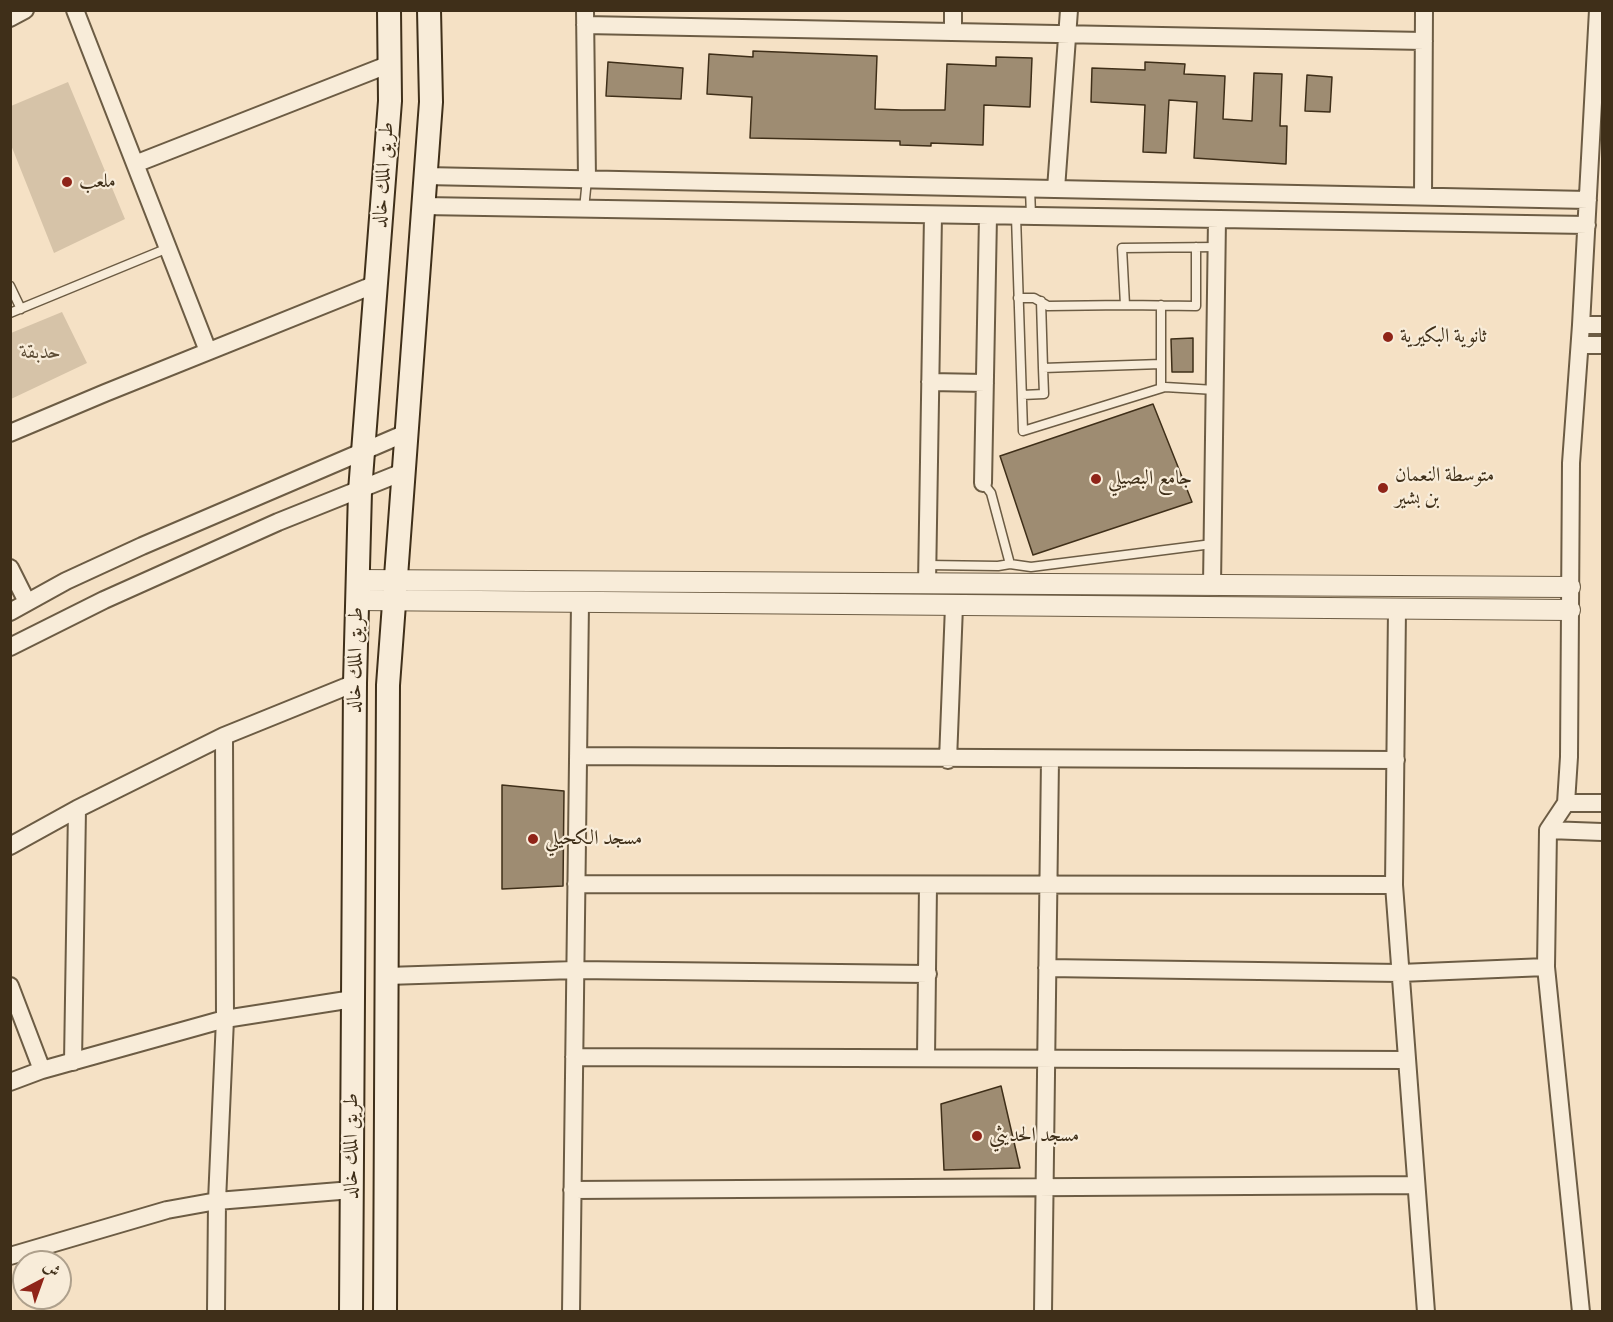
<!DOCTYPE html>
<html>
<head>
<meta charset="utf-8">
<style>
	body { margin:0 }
	#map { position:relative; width:1613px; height:1322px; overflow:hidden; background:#f5e1c5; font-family:"Gentium Book Plus",Amiri,serif }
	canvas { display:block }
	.frame { position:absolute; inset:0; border:12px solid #3f2f19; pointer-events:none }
	.north { position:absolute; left:12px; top:1250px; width:60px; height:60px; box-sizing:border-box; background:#f8ecd9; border:2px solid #aea08c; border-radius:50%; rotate:41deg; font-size:16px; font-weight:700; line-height:24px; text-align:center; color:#3f2f19 }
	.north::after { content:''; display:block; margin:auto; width:21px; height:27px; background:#8f2418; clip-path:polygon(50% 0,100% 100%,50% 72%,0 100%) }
</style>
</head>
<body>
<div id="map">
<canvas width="1613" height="1322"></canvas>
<div class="frame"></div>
<div class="north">ش</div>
</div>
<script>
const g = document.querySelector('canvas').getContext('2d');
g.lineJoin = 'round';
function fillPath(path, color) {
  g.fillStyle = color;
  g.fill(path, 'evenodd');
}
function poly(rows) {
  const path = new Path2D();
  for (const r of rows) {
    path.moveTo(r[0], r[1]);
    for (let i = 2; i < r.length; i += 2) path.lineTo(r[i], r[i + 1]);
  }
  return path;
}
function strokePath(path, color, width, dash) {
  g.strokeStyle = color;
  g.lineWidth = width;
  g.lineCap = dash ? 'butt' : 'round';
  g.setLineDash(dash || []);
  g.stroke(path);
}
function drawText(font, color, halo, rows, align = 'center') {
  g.font = font + ' "Gentium Book Plus",Amiri,serif';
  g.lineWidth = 4.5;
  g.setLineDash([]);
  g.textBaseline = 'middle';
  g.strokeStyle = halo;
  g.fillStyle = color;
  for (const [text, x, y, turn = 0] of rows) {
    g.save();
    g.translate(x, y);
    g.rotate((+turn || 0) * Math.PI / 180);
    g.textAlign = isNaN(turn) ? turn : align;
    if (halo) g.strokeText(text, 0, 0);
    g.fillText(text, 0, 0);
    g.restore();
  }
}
const green = poly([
	[68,82,125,219,54,253,11,145,11,106],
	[62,312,87,363,11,399,11,333]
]);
const building = poly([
	[753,51,877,56,875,109,901,110,945,110,947,64,996,66,996,57,1032,58,1030,107,984,105,983,145,931,143,931,146,900,145,900,141,750,138,752,97,707,94,709,54,753,57,753,51],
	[608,62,683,68,681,99,606,96,608,62],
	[1145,62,1185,64,1184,74,1225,76,1223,119,1252,121,1254,73,1282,74,1280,126,1287,126,1286,164,1194,158,1197,102,1169,100,1166,153,1143,152,1145,105,1091,102,1092,68,1145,70,1145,62],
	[1307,75,1332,77,1330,112,1305,111,1307,75],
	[1193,338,1193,372,1172,372,1171,339,1193,338],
	[1153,404,1192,502,1033,555,1000,456,1153,404],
	[502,785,564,791,563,886,502,889,502,785],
	[1001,1086,1020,1168,944,1170,941,1104,1001,1086]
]);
const service = poly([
	[1030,188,1031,216],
	[584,209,587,179],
	[1016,216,1023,431,1165,387,1215,390],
	[10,286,21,309],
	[1018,298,1034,298,1048,306,1125,305,1122,248,1217,247],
	[1041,301,1043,368,1161,364],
	[1125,305,1196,306,1196,247],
	[10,313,168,248],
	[1161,388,1161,305],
	[1022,395,1044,394,1043,368],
	[983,483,991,493,1010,564,1031,567,1212,544],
	[927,565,998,566,1010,564]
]);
const minor = poly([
	[75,10,208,351],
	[585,10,587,179],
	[953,10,953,32],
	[10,18,25,10],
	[585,25,1424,41],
	[135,164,390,64],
	[425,176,1588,200],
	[1056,189,1069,10],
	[1423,196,1424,10],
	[423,206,1587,225],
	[1581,325,1602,325],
	[1580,345,1602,345],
	[930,382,985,383],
	[10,433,105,393,376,284],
	[983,483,988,216],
	[10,568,27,602],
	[927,584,933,215],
	[1212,585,1217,219],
	[1397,609,1394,885,1426,1312],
	[10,612,66,581,142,546,406,433],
	[10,647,104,600,278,522,403,472],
	[578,756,1396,760],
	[948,760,954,606],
	[1566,803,1602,803],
	[1548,830,1602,832],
	[10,846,77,809,224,736,355,683],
	[576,884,1394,885],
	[1047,968,1400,973,1546,967],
	[387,976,575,970,928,974],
	[10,986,42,1070],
	[574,1057,1407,1060],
	[926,1058,928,885],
	[73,1062,77,809],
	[10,1082,42,1070,225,1019,353,999],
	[572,1190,1416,1185],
	[10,1256,167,1210,217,1201,352,1190],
	[216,1312,217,1201,225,1019,224,736],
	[571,1312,580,603],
	[1043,1312,1050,759],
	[1581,1312,1546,967,1548,830,1566,803,1569,757,1571,463,1581,325,1598,10]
]);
const tertiary = poly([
	[358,580,1570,587],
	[357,600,1570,610]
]);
const secondary = poly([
	[351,1312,355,683,360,491,390,101,389,10],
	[385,1312,388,685,431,102,429,10]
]);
const markers = [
	[67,182,6,"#8f2418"],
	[1388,337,6,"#8f2418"],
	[1096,479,6,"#8f2418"],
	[1383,488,6,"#8f2418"],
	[533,839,6,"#8f2418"],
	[977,1136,6,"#8f2418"]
];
const streetNames = [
	["طريق الملك خالد",384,175,-86],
	["طريق الملك خالد",356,660,-89],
	["طريق الملك خالد",352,1146,-90]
];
const poiNames = [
	["ملعب",79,182],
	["ثانوية البكيرية",1400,337],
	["متوسطة النعمان",1395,476],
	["بن بشير",1395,499],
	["جامع البصيلي",1108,479],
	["مسجد الكحيلي",545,839],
	["مسجد الحديثي",989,1136]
];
const parkNames = [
	["حدبقة",41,353]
];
fillPath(green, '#d6c3a8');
fillPath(building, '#9e8c72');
strokePath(building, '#3f2f19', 1.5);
strokePath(service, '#6c5c44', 11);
strokePath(minor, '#6c5c44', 20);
strokePath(tertiary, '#6c5c44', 22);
strokePath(secondary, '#3f2f19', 26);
strokePath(service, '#f8ecd9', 8);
strokePath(minor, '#f8ecd9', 16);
strokePath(tertiary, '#f8ecd9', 20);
strokePath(secondary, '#f8ecd9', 22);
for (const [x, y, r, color] of markers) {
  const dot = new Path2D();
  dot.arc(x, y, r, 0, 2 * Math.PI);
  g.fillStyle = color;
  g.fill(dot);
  strokePath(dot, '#f8ecd9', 2);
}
drawText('20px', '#3f2f19', '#f8ecd9', streetNames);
drawText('20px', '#3f2f19', '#f8ecd9', poiNames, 'left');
drawText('italic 20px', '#5d4d36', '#f8ecd9', parkNames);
</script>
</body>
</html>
